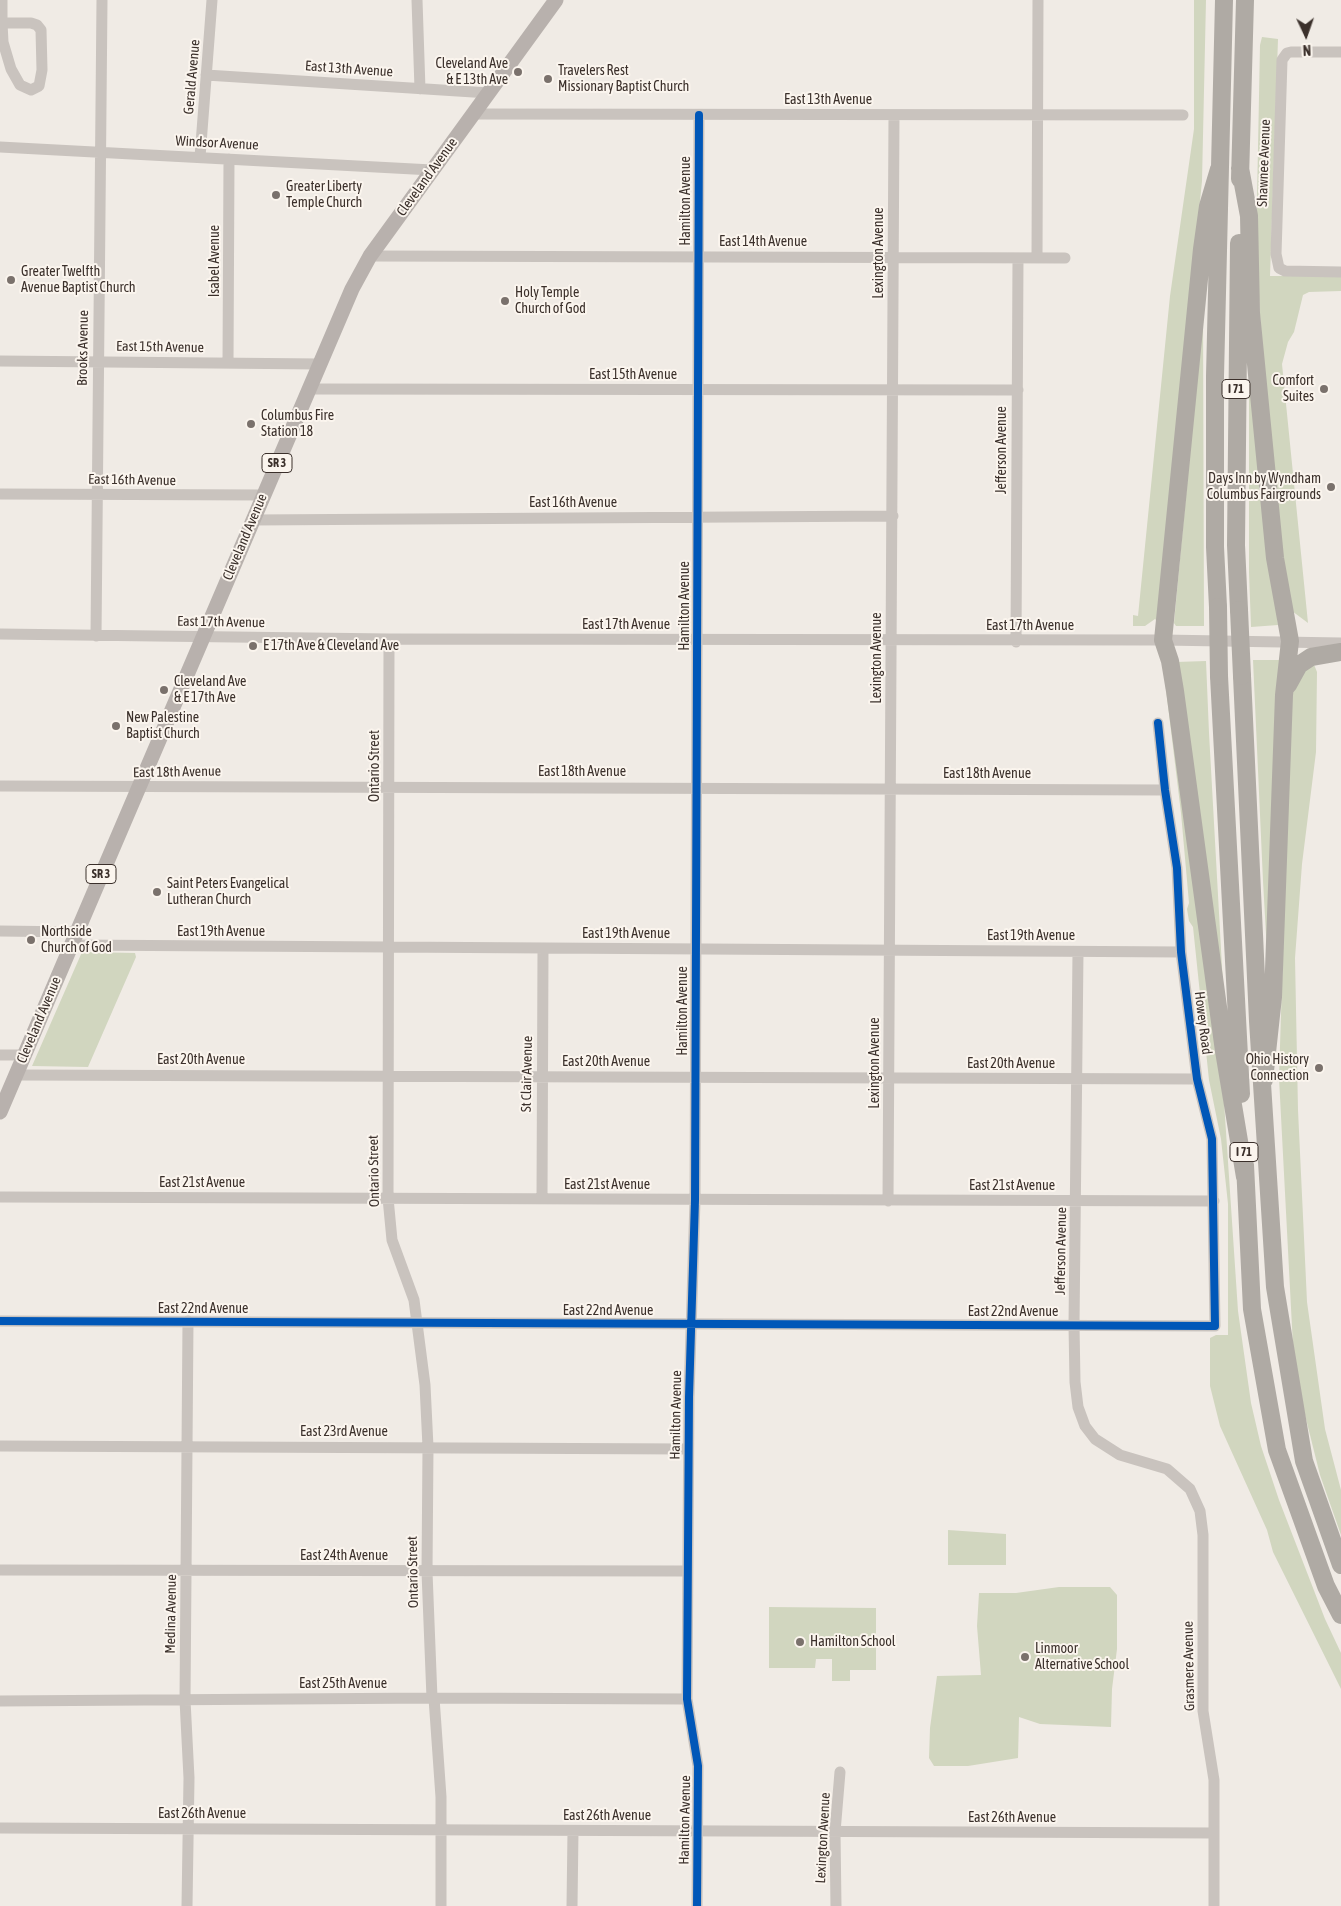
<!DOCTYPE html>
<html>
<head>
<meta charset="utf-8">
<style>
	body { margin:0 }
	#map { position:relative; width:1341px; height:1906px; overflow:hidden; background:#f0ebe5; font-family:"Asap Condensed",sans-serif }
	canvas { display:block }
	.north { position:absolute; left:1281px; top:10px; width:50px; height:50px; -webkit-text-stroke:4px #fbf5ee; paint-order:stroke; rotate:177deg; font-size:14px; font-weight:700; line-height:20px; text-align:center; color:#3b302b }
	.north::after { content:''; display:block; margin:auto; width:18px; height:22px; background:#3b302b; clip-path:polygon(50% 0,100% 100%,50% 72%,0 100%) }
</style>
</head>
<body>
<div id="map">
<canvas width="1341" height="1906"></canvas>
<div class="north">N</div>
</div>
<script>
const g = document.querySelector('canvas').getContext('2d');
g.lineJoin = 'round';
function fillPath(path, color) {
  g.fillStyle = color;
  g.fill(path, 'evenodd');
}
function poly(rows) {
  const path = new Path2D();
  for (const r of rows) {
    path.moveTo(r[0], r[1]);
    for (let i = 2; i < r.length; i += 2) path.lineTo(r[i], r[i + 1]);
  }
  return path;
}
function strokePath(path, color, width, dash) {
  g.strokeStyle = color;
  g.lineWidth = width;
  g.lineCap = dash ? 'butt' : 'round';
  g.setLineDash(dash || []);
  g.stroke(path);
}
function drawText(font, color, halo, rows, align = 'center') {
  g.font = font + ' "Asap Condensed",sans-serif';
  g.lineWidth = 4;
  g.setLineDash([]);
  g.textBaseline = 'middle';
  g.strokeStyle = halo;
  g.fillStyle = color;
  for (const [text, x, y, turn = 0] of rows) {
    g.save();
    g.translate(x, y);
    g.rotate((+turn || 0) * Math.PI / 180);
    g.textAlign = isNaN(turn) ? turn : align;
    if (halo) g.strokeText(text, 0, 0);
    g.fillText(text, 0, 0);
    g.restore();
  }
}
const green = poly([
	[1194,0,1206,0,1202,181,1159,613,1157,621,1155,619,1145,626,1133,626,1133,615,1138,616,1170,296,1194,129],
	[1262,37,1278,39,1270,276,1341,276,1341,291,1309,292,1303,295,1294,332,1288,342,1282,364,1308,623,1288,608,1263,364,1256,250,1260,45],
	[1203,312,1204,626,1176,626,1174,623],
	[1249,334,1253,387,1278,625,1251,627,1249,572],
	[1311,657,1317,672,1316,752,1302,864,1295,958,1298,1110,1307,1302,1325,1429,1341,1490,1341,1535,1320,1475,1303,1407,1293,1346,1279,1078,1285,886,1284,695],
	[1253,660,1280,660,1268,970,1263,881],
	[1206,661,1209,733,1225,1021,1176,662],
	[1163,665,1224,1102,1238,1311,1251,1403,1261,1446,1279,1500,1325,1619,1341,1653,1341,1689,1273,1552,1267,1530,1220,1426,1210,1386,1210,1338,1216,1335,1228,1335,1228,1204,1221,1139,1209,1080,1193,927,1189,921,1187,909,1189,903,1181,813],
	[82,952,135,953,136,957,88,1067,32,1066],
	[948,1530,1006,1534,1006,1565,948,1565],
	[1059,1587,1110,1587,1117,1595,1117,1649,1112,1689,1111,1727,1040,1724,1019,1717,1018,1758,968,1766,934,1766,929,1758,930,1728,937,1676,981,1675,977,1626,979,1593,1016,1593],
	[769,1607,876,1608,876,1670,850,1670,850,1681,832,1681,832,1659,816,1659,815,1668,769,1668]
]);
const minor = poly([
	[417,0,420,89],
	[2,23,31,23,37,25,41,30,42,70,39,86,31,90,20,85,11,69,3,42,2,23,2,0],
	[1341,52,1291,52,1287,53,1282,60,1276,254,1279,268,1285,271,1341,272],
	[206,75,489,93],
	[473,114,1183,115],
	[0,147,432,170],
	[200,157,212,0],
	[370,256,1065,258],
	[1037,258,1038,0],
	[0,361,320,364],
	[228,363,229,159],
	[309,389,1018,390],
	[0,494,263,495],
	[253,520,893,516],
	[0,634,389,639,1163,640,1341,643],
	[96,636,102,0],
	[389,639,388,1198,392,1240,414,1300,425,1385,428,1447,427,1572,432,1698],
	[1016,642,1018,258],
	[0,786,1165,790],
	[0,931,76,932],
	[71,945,1181,952],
	[1078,952,1074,1325,1075,1382,1078,1407,1085,1426,1095,1439,1120,1455,1167,1469,1190,1489,1200,1511,1203,1535,1203,1711,1214,1780,1214,1906],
	[0,1055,24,1055],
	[15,1075,1197,1079],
	[0,1197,1214,1201],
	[542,1199,543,949],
	[888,1201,894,115],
	[0,1321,1215,1326,1212,1139,1197,1079,1181,952,1177,868,1165,790,1158,723],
	[0,1446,688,1449],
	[0,1570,687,1571],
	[434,1698,441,1797,441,1906],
	[0,1701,432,1698,687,1699],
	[0,1828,1214,1833],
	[187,1906,189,1778,185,1700,188,1321],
	[572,1906,573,1831],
	[697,1906,698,1766,687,1699,689,1397,695,1200,699,115],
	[836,1906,835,1832,840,1772]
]);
const major = poly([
	[0,1112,352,289,370,256,556,0]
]);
const highway = poly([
	[1240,168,1249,216,1251,313,1275,558,1290,641,1284,695,1273,997,1264,1080],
	[1219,169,1208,206,1202,249,1163,640,1170,661,1175,691,1224,1051,1245,1177],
	[1240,179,1245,0],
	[1239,243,1236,545,1239,610],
	[1218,607,1215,547,1215,376,1224,0],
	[1219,676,1241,1094],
	[1242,676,1258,1021,1275,1287,1304,1461,1341,1565],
	[1288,685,1299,665,1311,657,1341,652],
	[1245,1165,1252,1309,1277,1450,1326,1586,1341,1615]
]);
const highwayBridge = poly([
	[1218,607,1219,676],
	[1239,610,1242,676]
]);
const cycleway = poly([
	[0,1321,1215,1326,1212,1139,1197,1079,1181,952,1177,868,1165,790,1158,723],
	[697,1906,698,1766,687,1699,689,1397,695,1200,699,115]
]);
const markers = [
	[518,72,5,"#7a716c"],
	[548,79,5,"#7a716c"],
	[276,195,5,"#7a716c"],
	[11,280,5,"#7a716c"],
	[505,301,5,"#7a716c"],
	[1324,389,5,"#7a716c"],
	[251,424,5,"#7a716c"],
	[1331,487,5,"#7a716c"],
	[253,646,5,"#7a716c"],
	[164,690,5,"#7a716c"],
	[116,726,5,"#7a716c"],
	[157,892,5,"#7a716c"],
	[31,940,5,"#7a716c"],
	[1319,1068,5,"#7a716c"],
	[800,1642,5,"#7a716c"],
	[1025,1657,5,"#7a716c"]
];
const shields = [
	[1236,389,28],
	[277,463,30],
	[101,874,30],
	[1244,1152,28]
];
const shieldNames = [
	["I 71",1236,389],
	["SR 3",277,463],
	["SR 3",101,874],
	["I 71",1244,1152]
];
const poiNames = [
	["Cleveland Ave",508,64,"right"],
	["& E 13th Ave",508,80,"right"],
	["Travelers Rest",558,71],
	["Missionary Baptist Church",558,87],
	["Greater Liberty",286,187],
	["Temple Church",286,203],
	["Greater Twelfth",21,272],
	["Avenue Baptist Church",21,288],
	["Holy Temple",515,293],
	["Church of God",515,309],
	["Comfort",1314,381,"right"],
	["Suites",1314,397,"right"],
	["Columbus Fire",261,416],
	["Station 18",261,432],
	["Days Inn by Wyndham",1321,479,"right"],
	["Columbus Fairgrounds",1321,495,"right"],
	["E 17th Ave & Cleveland Ave",263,646],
	["Cleveland Ave",174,682],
	["& E 17th Ave",174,698],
	["New Palestine",126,718],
	["Baptist Church",126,734],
	["Saint Peters Evangelical",167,884],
	["Lutheran Church",167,900],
	["Northside",41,932],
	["Church of God",41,948],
	["Ohio History",1309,1060,"right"],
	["Connection",1309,1076,"right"],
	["Hamilton School",810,1642],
	["Linmoor",1035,1649],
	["Alternative School",1035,1665]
];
const streetNames = [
	["East 13th Avenue",349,69,4],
	["Gerald Avenue",192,77,-85],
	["East 13th Avenue",828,100],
	["Windsor Avenue",217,143,3],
	["Shawnee Avenue",1264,163,-88],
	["Cleveland Avenue",427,177,-54],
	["Hamilton Avenue",686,201,-90],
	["East 14th Avenue",763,242],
	["Lexington Avenue",879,253,-90],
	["Isabel Avenue",215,261,-90],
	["East 15th Avenue",160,347,1],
	["Brooks Avenue",83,348,-89],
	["East 15th Avenue",633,375],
	["Jefferson Avenue",1002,450,-90],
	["East 16th Avenue",132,480,1],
	["East 16th Avenue",573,503],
	["Cleveland Avenue",245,537,-67],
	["Hamilton Avenue",685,606,-90],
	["East 17th Avenue",221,622,1],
	["East 17th Avenue",626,625],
	["East 17th Avenue",1030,626],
	["Lexington Avenue",877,658,-90],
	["Ontario Street",375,766,-90],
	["East 18th Avenue",177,772,-1],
	["East 18th Avenue",582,772],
	["East 18th Avenue",987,774],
	["East 19th Avenue",221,932],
	["East 19th Avenue",626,934],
	["East 19th Avenue",1031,936],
	["Hamilton Avenue",683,1011,-90],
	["Cleveland Avenue",39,1020,-67],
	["Howey Road",1203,1023,83],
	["East 20th Avenue",201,1060],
	["East 20th Avenue",606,1062],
	["Lexington Avenue",875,1063,-90],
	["East 20th Avenue",1011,1064],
	["St Clair Avenue",527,1074,-89],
	["Ontario Street",374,1171,-91],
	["East 21st Avenue",202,1183],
	["East 21st Avenue",607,1185],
	["East 21st Avenue",1012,1186],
	["Jefferson Avenue",1061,1251,-89],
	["East 22nd Avenue",203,1309],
	["East 22nd Avenue",608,1311],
	["East 22nd Avenue",1013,1312],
	["Hamilton Avenue",676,1415,-89],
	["East 23rd Avenue",344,1432],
	["East 24th Avenue",344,1556],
	["Ontario Street",413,1572,-91],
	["Medina Avenue",171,1614,-89],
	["Grasmere Avenue",1189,1666,-91],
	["East 25th Avenue",343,1684],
	["East 26th Avenue",202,1814],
	["East 26th Avenue",607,1816],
	["East 26th Avenue",1012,1818],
	["Hamilton Avenue",685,1820,-89],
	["Lexington Avenue",823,1838,-87]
];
fillPath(green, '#d1d6bf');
strokePath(minor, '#c9c3be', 11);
strokePath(major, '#b8b1ad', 15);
strokePath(highway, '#afaaa4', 18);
strokePath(highwayBridge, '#afaaa4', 18);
strokePath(cycleway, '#0057b8', 8);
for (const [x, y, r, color] of markers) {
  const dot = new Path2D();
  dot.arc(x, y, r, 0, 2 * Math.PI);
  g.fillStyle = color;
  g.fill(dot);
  strokePath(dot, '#fbf5ee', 2);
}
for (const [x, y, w] of shields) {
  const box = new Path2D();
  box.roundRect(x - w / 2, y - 9.5, w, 19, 4);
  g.fillStyle = '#fbf5ee';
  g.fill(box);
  strokePath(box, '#3b302b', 1);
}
drawText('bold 12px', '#3b302b', null, shieldNames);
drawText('14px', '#3b302b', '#fbf5ee', poiNames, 'left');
drawText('14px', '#3b302b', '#fbf5ee', streetNames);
</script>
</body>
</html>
